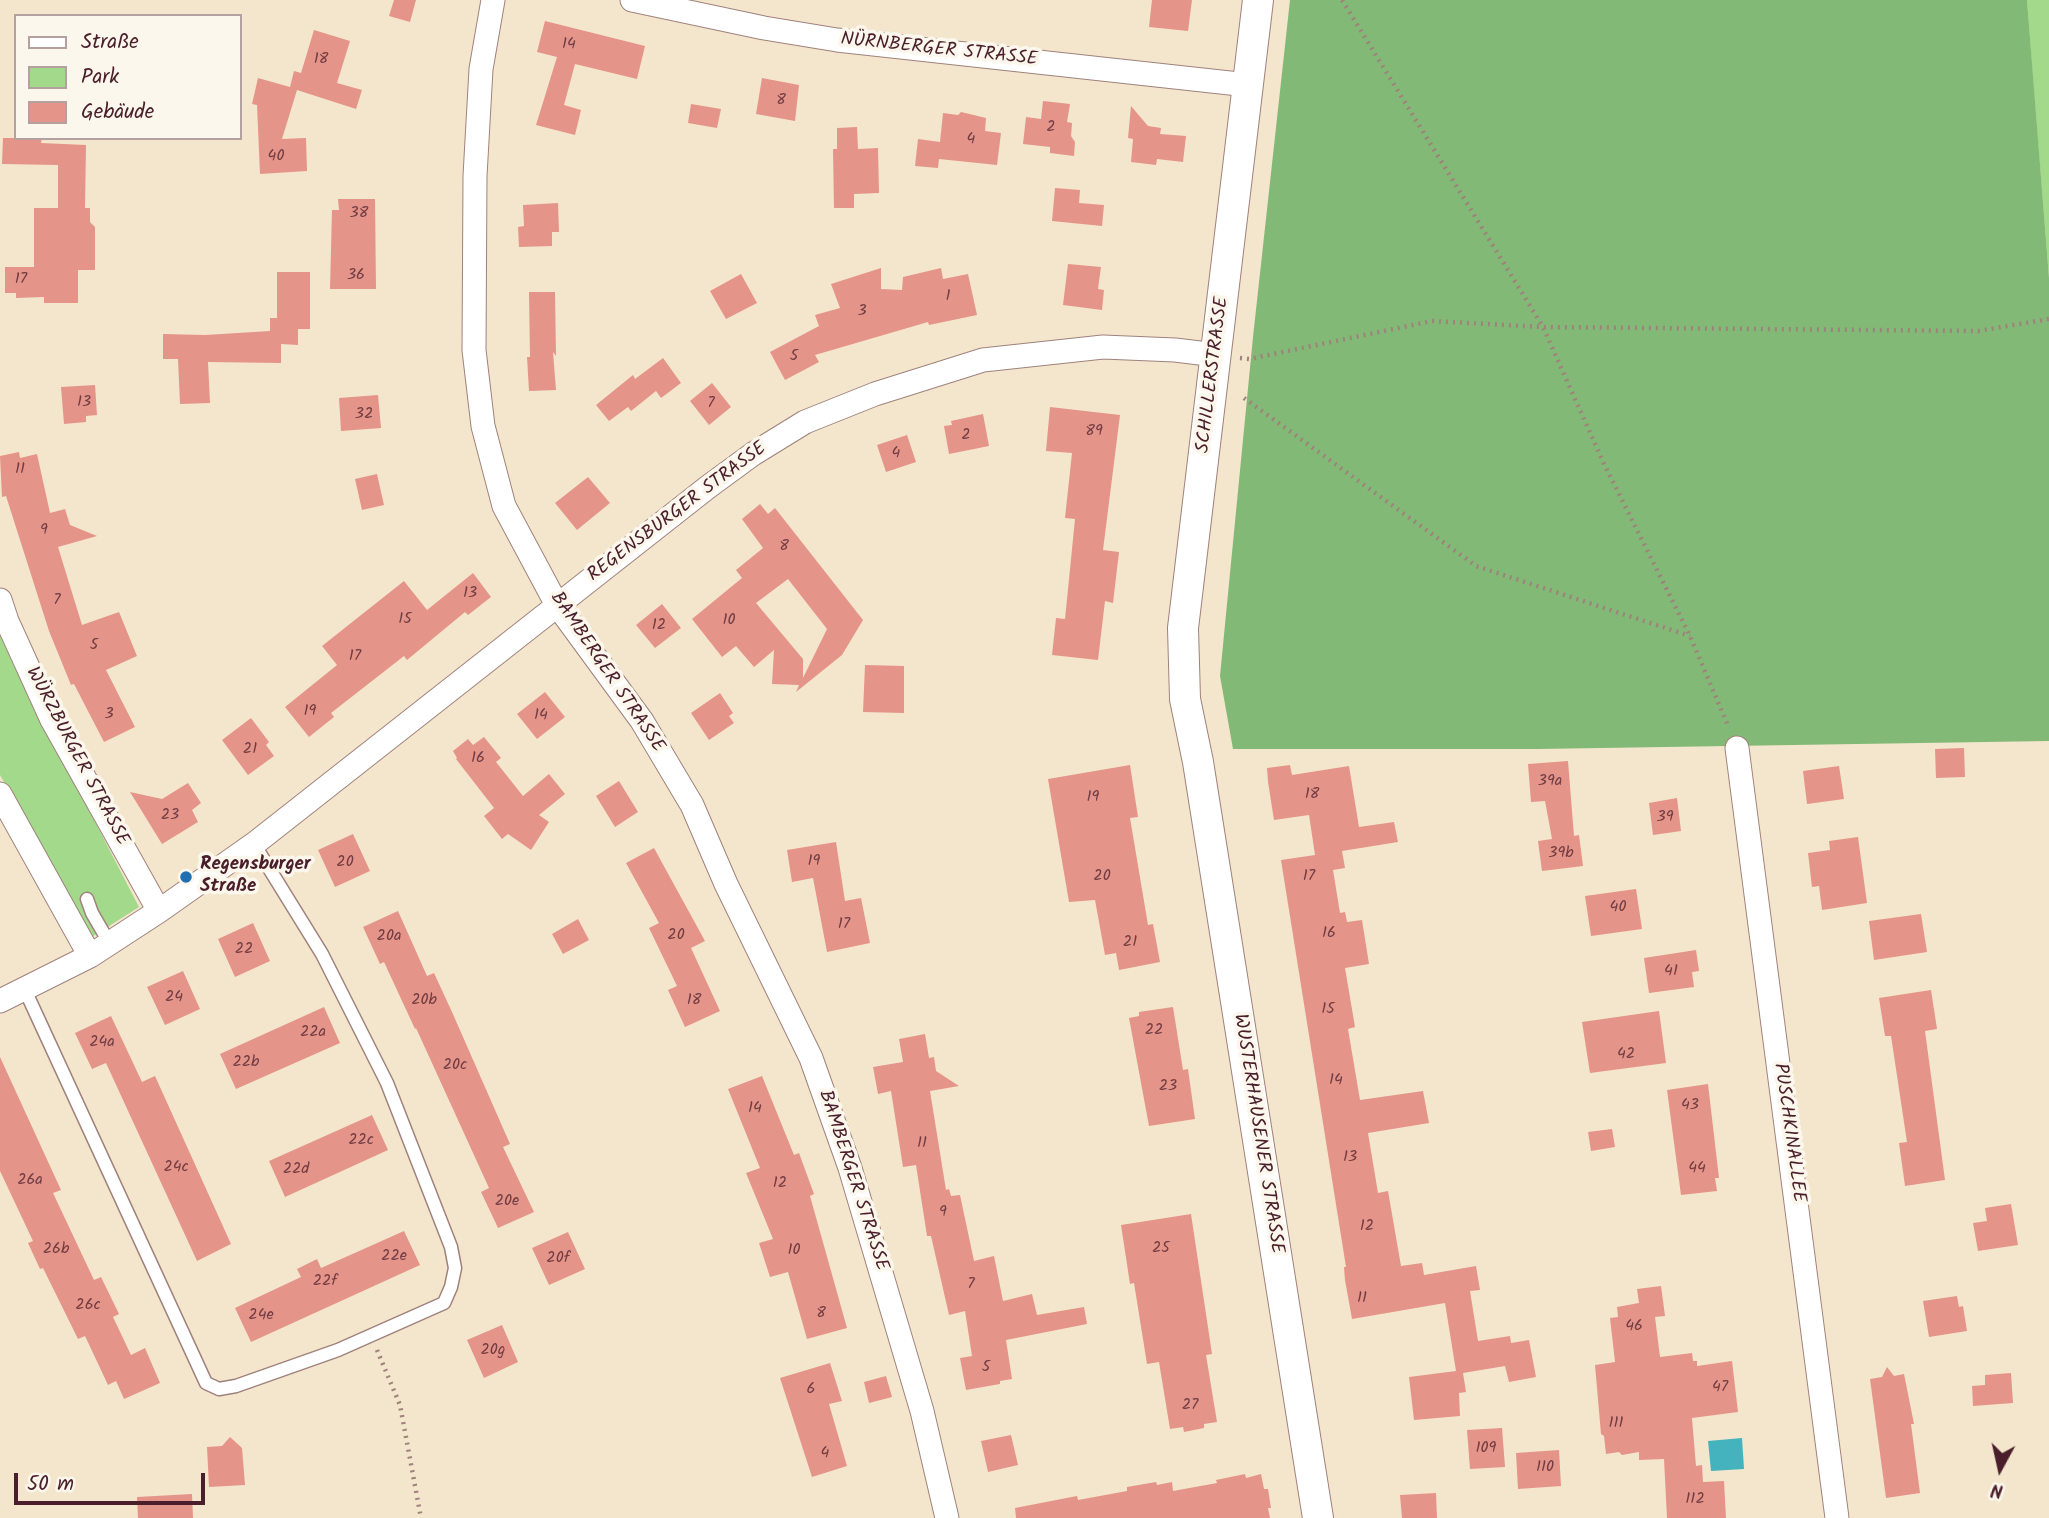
<!DOCTYPE html>
<html>
<head>
<meta charset="utf-8">
<style>
	body { margin:0 }
	#map { position:relative; width:2049px; height:1518px; overflow:hidden; background:#f4e6cc; font-family:Kalam,sans-serif }
	canvas { display:block }
	.legend { position:absolute; left:14px; top:14px; width:228px; height:126px; box-sizing:border-box; background:#fbf7ec; border:2px solid #b4a19f; margin:0; padding:9px 12px; list-style:none; font-size:21px; color:#4a1f2b }
	.legend li { display:flex; align-items:center; gap:14px; height:35px }
	.legend b { width:35px; border:2px solid #b4a19f }
	.north { position:absolute; left:1965px; top:1434px; width:70px; height:70px; -webkit-text-stroke:5px #fbf7ec; paint-order:stroke; rotate:188deg; font-size:19px; font-weight:700; line-height:28px; text-align:center; color:#4a1f2b }
	.north::after { content:''; display:block; margin:auto; width:24px; height:32px; background:#4a1f2b; clip-path:polygon(50% 0,100% 100%,50% 72%,0 100%) }
	.scale { position:absolute; left:14px; top:1473px; width:191px; height:32px; box-sizing:border-box; border:4px solid #4a1f2b; border-top:0; padding-left:9px; font-size:21px; line-height:24px; white-space:nowrap; color:#4a1f2b; -webkit-text-stroke:5px #fbf7ec; paint-order:stroke }
</style>
</head>
<body>
<div id="map">
<canvas width="2049" height="1518"></canvas>
<ul class="legend">
<li><b style="height:9px;background:#fff"></b>Straße</li>
<li><b style="height:19px;background:#a3d98a"></b>Park</li>
<li><b style="height:19px;background:#e59489"></b>Gebäude</li>
</ul>
<div class="north">N</div>
<div class="scale">50 m</div>
</div>
<script>
const g = document.querySelector('canvas').getContext('2d');
g.lineJoin = 'round';
function fillPath(path, color) {
  g.fillStyle = color;
  g.fill(path, 'evenodd');
}
function poly(rows) {
  const path = new Path2D();
  for (const r of rows) {
    path.moveTo(r[0], r[1]);
    for (let i = 2; i < r.length; i += 2) path.lineTo(r[i], r[i + 1]);
  }
  return path;
}
function strokePath(path, color, width, dash) {
  g.strokeStyle = color;
  g.lineWidth = width;
  g.lineCap = dash ? 'butt' : 'round';
  g.setLineDash(dash || []);
  g.stroke(path);
}
function drawText(font, color, halo, rows, align = 'center') {
  g.font = font + ' Kalam,sans-serif';
  g.lineWidth = 7;
  g.setLineDash([]);
  g.textBaseline = 'middle';
  g.strokeStyle = halo;
  g.fillStyle = color;
  for (const [text, x, y, turn = 0] of rows) {
    g.save();
    g.translate(x, y);
    g.rotate((+turn || 0) * Math.PI / 180);
    g.textAlign = isNaN(turn) ? turn : align;
    if (halo) g.strokeText(text, 0, 0);
    g.fillText(text, 0, 0);
    g.restore();
  }
}
const green = poly([
	[2027,0,2049,0,2049,278,2033,79],
	[0,630,34,704,139,907,92,937,0,775]
]);
const forest = poly([
	[1290,0,2027,0,2049,278,2049,741,1537,749,1233,749,1220,676,1253,337]
]);
const water = poly([
	[1742,1438,1744,1469,1711,1471,1708,1441]
]);
const building = poly([
	[394,0,416,0,410,22,389,16],
	[1152,0,1192,0,1188,31,1149,27],
	[545,21,645,46,637,79,575,64,564,105,581,110,575,135,536,125,557,57,537,52],
	[314,30,350,41,337,83,362,90,356,109,297,90,282,139,306,138,307,171,260,174,257,105,252,104,258,78,290,87,294,71,301,73],
	[762,78,799,85,795,121,756,114],
	[1043,101,1070,104,1067,122,1072,123,1071,136,1075,142,1074,156,1050,153,1050,147,1023,144,1026,117,1041,119],
	[691,104,721,109,717,128,688,123],
	[1131,106,1148,126,1161,128,1160,134,1186,136,1183,162,1157,159,1156,165,1131,162,1133,139,1128,138],
	[961,112,986,118,985,131,1001,133,997,165,939,159,938,168,915,166,918,139,940,142,943,113,958,115],
	[857,127,858,149,878,148,879,193,854,194,854,208,834,208,833,149,837,149,837,128],
	[3,138,42,138,41,143,86,145,85,208,90,208,90,222,95,227,95,270,78,270,78,303,44,303,44,297,16,298,16,293,5,293,5,267,34,267,34,208,58,208,58,165,2,164],
	[1055,188,1080,190,1079,203,1104,205,1102,226,1052,221],
	[338,199,375,199,376,289,330,289,332,210,339,210],
	[558,203,559,232,552,232,552,246,519,247,518,227,524,226,523,205],
	[1068,264,1101,267,1098,289,1104,290,1102,310,1063,305],
	[881,268,881,289,902,290,903,277,941,268,943,279,968,274,977,315,929,325,928,322,815,355,819,362,785,380,770,352,819,326,815,315,840,308,831,284],
	[277,272,310,272,310,329,298,329,298,345,281,344,281,363,208,362,210,403,180,404,178,359,163,359,163,334,205,335,270,331,270,318,277,318],
	[741,274,757,303,726,319,710,291],
	[529,292,555,292,556,356,553,352,556,390,529,391,527,357,530,357],
	[663,358,681,383,661,398,656,391,631,411,628,407,609,421,596,405,633,375,635,379],
	[712,383,731,407,709,425,690,401],
	[95,385,97,415,86,416,86,422,64,424,61,387],
	[378,395,381,428,341,431,339,398],
	[1050,407,1120,415,1103,550,1119,552,1113,603,1105,601,1098,660,1052,655,1056,618,1065,619,1075,519,1065,518,1072,453,1046,451],
	[983,414,989,446,949,454,944,426,952,425,951,421],
	[907,435,916,462,886,472,877,445],
	[19,452,20,458,37,454,50,513,65,509,70,525,97,536,58,547,82,625,119,612,137,656,106,670,135,727,104,742,74,684,71,685,49,631,6,496,2,497,0,456],
	[377,474,384,505,362,510,355,479],
	[588,477,610,503,577,530,555,503],
	[760,504,768,514,775,508,863,620,842,655,796,692,799,685,772,684,774,650,754,667,736,646,722,657,692,619,742,578,736,570,763,548,742,519],
	[788,579,827,629,803,678,803,659,756,603],
	[473,573,491,597,468,615,465,612,407,660,404,656,331,713,334,717,309,737,285,707,337,665,322,646,404,581,427,610],
	[662,604,681,628,655,648,636,625],
	[865,665,904,666,904,713,863,712],
	[545,692,565,717,537,739,517,714],
	[720,693,733,713,729,716,734,723,709,740,691,713],
	[251,718,269,742,266,745,274,756,248,775,222,740],
	[484,737,501,758,496,762,523,796,549,774,565,794,539,815,549,822,531,850,508,834,502,839,484,816,494,808,456,759,457,758,453,751,468,739,473,745],
	[1964,748,1965,777,1936,778,1935,749],
	[1568,761,1574,836,1579,835,1583,866,1542,871,1538,841,1552,839,1545,801,1531,802,1528,764],
	[1130,765,1138,817,1130,818,1148,925,1153,924,1160,962,1119,970,1116,953,1105,955,1095,900,1069,902,1048,779],
	[1290,765,1292,775,1349,766,1359,827,1394,822,1398,842,1342,851,1345,868,1333,870,1340,913,1345,912,1347,922,1362,920,1369,964,1345,968,1355,1027,1348,1029,1360,1100,1423,1091,1429,1123,1368,1133,1378,1193,1388,1191,1401,1266,1422,1263,1424,1275,1476,1266,1480,1290,1470,1291,1478,1341,1510,1336,1511,1343,1529,1340,1536,1377,1509,1382,1505,1366,1463,1373,1466,1392,1459,1393,1460,1416,1414,1420,1409,1377,1456,1371,1445,1303,1352,1319,1345,1280,1344,1267,1346,1267,1281,860,1315,855,1309,815,1274,820,1268,782,1267,768],
	[1839,766,1844,799,1807,804,1803,771],
	[619,781,638,812,615,827,596,796],
	[188,783,201,803,192,810,198,822,162,844,130,792,162,799],
	[1677,798,1681,831,1653,835,1649,803],
	[353,834,370,871,335,887,318,850],
	[1858,837,1867,903,1822,910,1819,886,1812,887,1808,853,1830,850,1829,841],
	[836,842,845,901,861,898,870,943,827,952,813,878,792,882,787,850],
	[654,848,705,941,691,948,720,1011,685,1027,668,990,677,986,649,928,659,923,626,863],
	[1636,889,1642,929,1591,936,1585,896],
	[398,911,427,976,434,973,452,1012,510,1144,503,1147,534,1212,498,1228,481,1192,489,1188,416,1028,415,1029,384,962,380,964,363,927],
	[1921,914,1927,952,1874,960,1869,921],
	[578,919,589,940,563,954,552,934],
	[253,923,270,961,235,977,218,939],
	[1696,950,1699,971,1692,972,1694,987,1649,993,1644,958],
	[183,971,200,1009,165,1025,147,987],
	[1931,990,1937,1029,1925,1031,1945,1180,1905,1186,1899,1143,1907,1142,1891,1036,1885,1036,1879,998],
	[324,1007,340,1043,236,1089,220,1054],
	[1173,1007,1183,1070,1188,1069,1195,1119,1149,1126,1129,1018,1139,1016,1139,1012],
	[1659,1011,1666,1063,1590,1073,1582,1022],
	[111,1016,142,1082,155,1076,231,1244,197,1261,106,1063,92,1069,75,1033],
	[925,1034,929,1058,934,1057,936,1071,959,1086,930,1091,946,1190,949,1189,951,1196,960,1195,974,1261,994,1256,1003,1301,1032,1294,1037,1315,1084,1307,1087,1324,1006,1340,1012,1379,1000,1381,1000,1384,966,1390,960,1358,972,1356,965,1311,949,1315,931,1236,927,1236,916,1165,903,1167,891,1091,878,1094,873,1067,903,1062,899,1039],
	[0,1057,61,1190,53,1193,94,1280,101,1277,119,1314,113,1317,131,1355,145,1348,160,1383,124,1399,116,1381,108,1385,85,1336,78,1339,43,1268,40,1269,28,1243,33,1241,0,1171],
	[762,1076,794,1155,799,1153,814,1194,810,1196,847,1328,807,1339,788,1272,770,1277,759,1243,773,1239,746,1173,760,1168,728,1089],
	[1708,1084,1719,1178,1715,1178,1717,1191,1681,1195,1667,1090],
	[372,1115,388,1150,285,1197,269,1161],
	[1612,1129,1615,1147,1591,1151,1588,1132],
	[2011,1204,2018,1245,1978,1251,1973,1223,1987,1221,1985,1208],
	[1191,1214,1212,1354,1206,1355,1217,1422,1204,1424,1204,1428,1184,1432,1183,1427,1170,1429,1159,1362,1147,1364,1134,1283,1130,1284,1121,1225],
	[404,1231,420,1265,251,1342,235,1308,301,1277,297,1269,317,1259,321,1268],
	[568,1232,585,1269,549,1285,532,1248],
	[1661,1286,1665,1316,1655,1317,1660,1357,1692,1353,1693,1361,1697,1361,1697,1366,1732,1361,1738,1412,1692,1418,1696,1466,1702,1465,1703,1482,1724,1481,1726,1518,1667,1518,1664,1459,1639,1460,1639,1452,1622,1455,1619,1452,1606,1454,1604,1436,1601,1434,1595,1365,1615,1362,1610,1318,1618,1317,1617,1307,1639,1303,1637,1289],
	[1957,1296,1959,1307,1963,1306,1967,1331,1929,1337,1923,1301],
	[502,1325,518,1362,484,1378,467,1340],
	[830,1363,842,1401,829,1404,847,1466,812,1477,780,1378],
	[1887,1367,1894,1376,1904,1374,1914,1424,1911,1424,1920,1493,1886,1498,1870,1379,1882,1377],
	[2011,1373,2013,1403,1973,1406,1972,1386,1985,1385,1985,1375],
	[886,1376,892,1397,869,1403,864,1382],
	[1502,1428,1505,1467,1470,1469,1467,1430],
	[1011,1435,1018,1465,988,1472,981,1441],
	[230,1437,242,1448,245,1485,209,1487,207,1447,222,1446],
	[1559,1450,1561,1486,1518,1489,1516,1453],
	[1245,1474,1246,1478,1261,1474,1264,1489,1268,1489,1271,1508,1268,1508,1270,1518,1016,1518,1015,1508,1077,1496,1078,1500,1127,1491,1127,1487,1156,1482,1157,1485,1172,1482,1173,1491,1217,1483,1216,1480],
	[1436,1493,1437,1518,1402,1518,1400,1495],
	[192,1494,193,1518,138,1518,137,1497]
]);
const path = poly([
	[1342,0,1543,327,1604,464,1690,636,1729,728],
	[1240,358,1249,359,1432,321,1543,327,1978,331,2049,319],
	[1244,398,1476,566,1690,636],
	[377,1350,400,1405,421,1518]
]);
const service = poly([
	[87,899,92,913,110,944],
	[25,990,206,1383,219,1389,236,1386,338,1350,444,1303,451,1287,455,1268,451,1247,387,1083,322,954,254,844]
]);
const minor = poly([
	[493,0,481,69,475,176,474,350,483,426,504,506,557,605,642,721,692,805,726,884,811,1058,850,1168,922,1411,947,1518],
	[632,0,764,28,837,40,1248,85],
	[0,600,7,621,52,720,159,911],
	[1737,748,1837,1518],
	[0,794,90,956],
	[0,1001,90,956,159,911,254,844,708,487,753,454,805,422,875,394,983,360,1103,347,1175,350,1216,355]
]);
const tertiary = poly([
	[1258,0,1183,628,1185,699,1198,762,1318,1518]
]);
const markers = [
	[186,877,7,"#1f6fb2"]
];
const numberNames = [
	["14",569,45],
	["18",321,60],
	["8",781,101],
	["2",1051,128],
	["4",971,140],
	["40",276,157],
	["38",359,214],
	["36",356,276],
	["17",21,280],
	["1",948,297],
	["3",862,312],
	["5",794,357],
	["13",84,403],
	["7",711,404],
	["32",364,415],
	["89",1094,432],
	["2",966,436],
	["4",896,454],
	["11",20,470],
	["9",44,531],
	["8",784,547],
	["13",470,594],
	["7",57,601],
	["15",405,620],
	["10",729,621],
	["12",659,626],
	["5",94,646],
	["17",355,657],
	["19",310,712],
	["3",109,715],
	["14",541,716],
	["21",250,750],
	["16",478,759],
	["39a",1550,782],
	["18",1312,795],
	["19",1093,798],
	["23",170,816],
	["39",1665,818],
	["39b",1561,854],
	["19",814,862],
	["20",345,863],
	["20",1102,877],
	["17",1309,877],
	["40",1618,908],
	["17",844,925],
	["16",1329,934],
	["20",676,936],
	["20a",389,937],
	["21",1130,943],
	["22",244,950],
	["41",1671,972],
	["24",174,998],
	["20b",424,1001],
	["18",694,1001],
	["15",1328,1010],
	["22",1154,1031],
	["22a",313,1033],
	["24a",102,1043],
	["42",1626,1055],
	["22b",246,1063],
	["20c",455,1066],
	["14",1336,1081],
	["23",1168,1087],
	["43",1690,1106],
	["14",755,1109],
	["22c",361,1141],
	["11",922,1144],
	["13",1350,1158],
	["24c",176,1168],
	["44",1697,1169],
	["22d",296,1170],
	["26a",30,1181],
	["12",780,1184],
	["20e",507,1202],
	["9",943,1213],
	["12",1367,1227],
	["25",1161,1249],
	["26b",56,1250],
	["10",794,1251],
	["22e",394,1257],
	["20f",558,1259],
	["22f",325,1282],
	["7",971,1285],
	["11",1362,1299],
	["26c",88,1306],
	["8",821,1314],
	["24e",261,1316],
	["46",1634,1327],
	["20g",493,1351],
	["5",986,1368],
	["47",1720,1388],
	["6",811,1390],
	["27",1190,1406],
	["111",1616,1424],
	["109",1486,1449],
	["4",825,1454],
	["110",1545,1468],
	["112",1695,1500]
];
const streetNames = [
	["NÜRNBERGER STRASSE",939,51,6],
	["SCHILLERSTRASSE",1214,375,-83],
	["REGENSBURGER STRASSE",678,513,-37],
	["BAMBERGER STRASSE",606,673,56],
	["WÜRZBURGER STRASSE",76,757,62],
	["PUSCHKINALLEE",1788,1133,82],
	["WUSTERHAUSENER STRASSE",1257,1134,81],
	["BAMBERGER STRASSE",852,1181,72]
];
const poiNames = [
	["Regensburger",200,866],
	["Straße",200,888]
];
fillPath(green, '#a3d98a');
fillPath(forest, '#82b976');
fillPath(water, '#44b3be');
fillPath(building, '#e59489');
strokePath(service, '#9f827c', 15);
strokePath(minor, '#9f827c', 25);
strokePath(tertiary, '#9f827c', 32);
strokePath(path, '#9f827c', 4.5, [2, 5]);
strokePath(service, '#fff', 12);
strokePath(minor, '#fff', 23);
strokePath(tertiary, '#fff', 30);
for (const [x, y, r, color] of markers) {
  const dot = new Path2D();
  dot.arc(x, y, r, 0, 2 * Math.PI);
  g.fillStyle = color;
  g.fill(dot);
  strokePath(dot, '#fbf7ec', 2.5);
}
drawText('16px', '#713c42', null, numberNames);
drawText('19px', '#4a1f2b', '#fbf7ec', streetNames);
drawText('bold 19px', '#4a1f2b', '#fbf7ec', poiNames, 'left');
</script>
</body>
</html>
